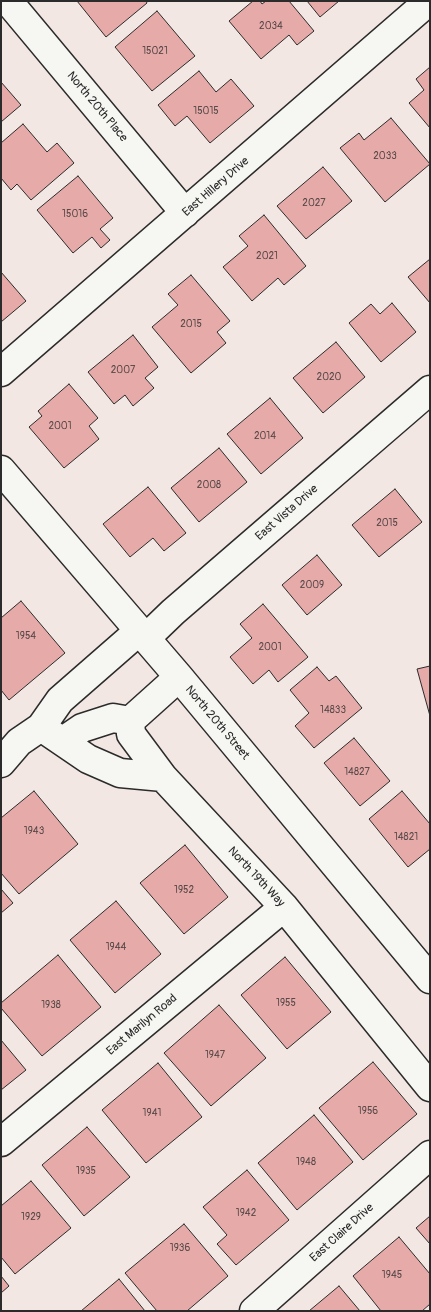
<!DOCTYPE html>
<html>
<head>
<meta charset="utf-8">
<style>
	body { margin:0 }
	#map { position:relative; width:431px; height:1312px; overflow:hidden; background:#f3e7e3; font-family:Pangolin,sans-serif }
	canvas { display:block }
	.frame { position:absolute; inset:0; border:2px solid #2b2b2b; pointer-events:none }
</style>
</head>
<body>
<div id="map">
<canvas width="431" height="1312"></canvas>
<div class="frame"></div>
</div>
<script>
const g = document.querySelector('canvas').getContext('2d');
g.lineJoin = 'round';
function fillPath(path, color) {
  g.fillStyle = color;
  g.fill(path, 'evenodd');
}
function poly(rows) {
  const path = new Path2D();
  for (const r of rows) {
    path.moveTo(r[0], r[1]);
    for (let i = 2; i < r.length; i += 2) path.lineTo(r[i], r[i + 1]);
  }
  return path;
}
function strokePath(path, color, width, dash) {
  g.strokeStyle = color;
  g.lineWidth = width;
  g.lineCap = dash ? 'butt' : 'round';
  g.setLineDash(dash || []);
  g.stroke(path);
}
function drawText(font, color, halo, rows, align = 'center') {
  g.font = font + ' Pangolin,sans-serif';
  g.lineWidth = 5;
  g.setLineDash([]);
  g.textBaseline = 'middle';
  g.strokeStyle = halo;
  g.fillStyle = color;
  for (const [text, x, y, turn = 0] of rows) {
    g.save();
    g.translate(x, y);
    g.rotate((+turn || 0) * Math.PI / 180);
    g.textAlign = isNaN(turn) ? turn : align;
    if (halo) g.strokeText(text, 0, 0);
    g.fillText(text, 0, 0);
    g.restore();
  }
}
const building = poly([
	[77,1,146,1,147,3,106,37,77,1],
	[253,1,260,1,262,4,266,1,289,1,314,31,297,45,289,35,261,59,229,21,253,1],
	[307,1,339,1,320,17,307,1],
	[157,11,195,56,152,91,115,47,157,11],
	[430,67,430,128,409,103,424,90,416,79,430,67],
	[199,71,216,92,231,79,254,106,210,143,187,116,175,126,158,105,199,71],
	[1,82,21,105,1,122,1,82],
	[391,118,430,164,385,202,340,148,359,133,364,140,391,118],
	[23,124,47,152,57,143,74,163,31,200,17,184,11,190,1,178,1,143,23,124],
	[323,167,352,201,306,239,277,206,323,167],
	[78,176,113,218,100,229,110,240,101,248,92,237,73,253,37,210,78,176],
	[264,215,306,266,284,285,278,278,252,301,223,267,248,246,239,236,264,215],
	[430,259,430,303,408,277,430,259],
	[1,272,26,301,1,322,1,272],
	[191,275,230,321,217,332,226,343,191,373,152,327,178,305,168,294,191,275],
	[392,303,416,332,381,362,349,323,371,304,380,314,392,303],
	[133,335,158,367,145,378,154,388,133,406,125,395,114,404,88,372,133,335],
	[336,342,365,377,323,413,293,378,336,342],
	[69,384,98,418,89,426,99,439,64,468,29,427,42,416,38,411,69,384],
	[270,398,303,438,261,474,227,434,270,398],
	[219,448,247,482,199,522,171,488,219,448],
	[148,487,186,533,164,551,153,538,130,557,103,524,148,487],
	[395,489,422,522,379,557,352,525,395,489],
	[317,555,342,585,307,615,282,585,317,555],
	[21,601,65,653,9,700,1,690,1,618,21,601],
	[263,604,308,657,278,682,269,670,253,684,230,657,252,638,240,624,263,604],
	[430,666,430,716,417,669,430,666],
	[317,667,329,681,336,676,362,708,314,748,295,726,309,713,290,690,317,667],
	[354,738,390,781,360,806,324,763,354,738],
	[34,791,78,844,19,894,1,873,1,818,34,791],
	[402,791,430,824,430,849,408,867,369,819,402,791],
	[185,845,228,897,184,934,140,883,185,845],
	[1,889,13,903,1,913,1,889],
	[116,901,161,954,115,993,70,940,116,901],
	[58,955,101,1007,42,1056,1,1008,1,1003,58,955],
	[285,957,331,1012,287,1049,241,995,285,957],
	[219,1005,266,1058,211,1106,164,1053,219,1005],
	[1,1040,26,1070,1,1090,1,1040],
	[373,1062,417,1114,363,1160,319,1108,373,1062],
	[158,1063,202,1117,146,1163,102,1110,158,1063],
	[314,1115,353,1162,297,1210,258,1163,314,1115],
	[87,1127,130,1177,84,1216,42,1165,87,1127],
	[247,1170,289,1220,236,1265,217,1244,227,1235,203,1207,247,1170],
	[31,1181,71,1228,15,1274,1,1257,1,1206,31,1181],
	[430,1216,430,1244,416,1228,430,1216],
	[184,1224,228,1276,187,1311,157,1311,125,1273,184,1224],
	[399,1237,430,1274,430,1304,422,1311,381,1311,353,1276,399,1237],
	[1,1276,9,1286,1,1293,1,1276],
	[119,1279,145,1311,81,1311,119,1279],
	[339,1286,360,1311,309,1311,339,1286]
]);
const minor = poly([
	[8,1,185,213],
	[1,372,429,1],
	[1,470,179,677,430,979],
	[146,638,173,612,430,390],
	[41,727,88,759,120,773,163,777,284,907,430,1087],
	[63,741,82,728,113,718,130,721],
	[1,763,19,742,41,727,60,700,139,631],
	[163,777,131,734,130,721,179,677],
	[1,1142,284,907],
	[254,1311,430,1155]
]);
const numberNames = [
	["2034",271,26],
	["15021",155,51],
	["15015",206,111],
	["2033",385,156],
	["2027",314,203],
	["15016",75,214],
	["2021",267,256],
	["2015",191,324],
	["2007",123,370],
	["2020",329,377],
	["2001",60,426],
	["2014",265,436],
	["2008",209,485],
	["2015",387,523],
	["2009",312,585],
	["1954",26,636],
	["2001",270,647],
	["14833",333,710],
	["14827",357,772],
	["1943",34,831],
	["14821",406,837],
	["1952",184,890],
	["1944",116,947],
	["1955",286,1003],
	["1938",51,1005],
	["1947",215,1055],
	["1956",368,1111],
	["1941",152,1113],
	["1948",306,1162],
	["1935",86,1171],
	["1942",246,1213],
	["1929",31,1217],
	["1936",180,1248],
	["1945",392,1275]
];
const streetNames = [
	["North 20th Place",97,107,50],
	["East Hillery Drive",216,187,-41],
	["East Vista Drive",287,513,-41],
	["North 20th Street",217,723,50],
	["North 19th Way",256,877,47],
	["East Marilyn Road",142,1025,-40],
	["East Claire Drive",342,1233,-42]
];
fillPath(building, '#e6aaa9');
strokePath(building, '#2b2b2b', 1);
strokePath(minor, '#2b2b2b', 31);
strokePath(minor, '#f6f6f2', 28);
drawText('10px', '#5a4b4a', null, numberNames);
drawText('12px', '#2b2b2b', '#f6f6f2', streetNames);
</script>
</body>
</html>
